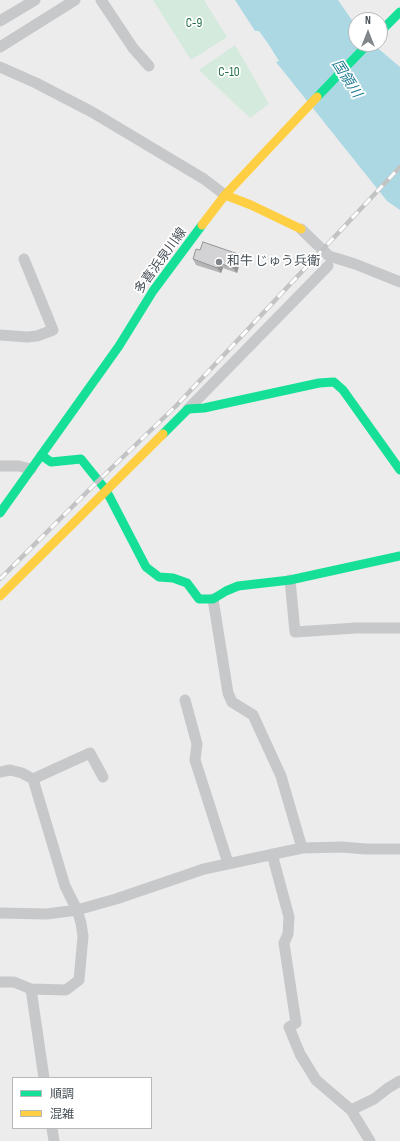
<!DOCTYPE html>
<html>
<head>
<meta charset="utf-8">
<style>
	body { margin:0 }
	#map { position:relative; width:400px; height:1141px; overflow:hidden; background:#edecec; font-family:"Sofia Sans Condensed","Noto Sans JP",sans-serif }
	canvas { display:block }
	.legend { position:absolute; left:12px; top:1077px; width:140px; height:52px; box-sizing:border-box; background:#fff; border:1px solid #b5b9bb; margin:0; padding:5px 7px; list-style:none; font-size:12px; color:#464f56 }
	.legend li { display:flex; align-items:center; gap:8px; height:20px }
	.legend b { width:20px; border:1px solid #b5b9bb }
	.north { position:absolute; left:348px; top:12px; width:40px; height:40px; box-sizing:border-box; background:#fff; border:1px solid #b5b9bb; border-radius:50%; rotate:0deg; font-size:11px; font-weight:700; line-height:16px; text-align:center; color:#464f56 }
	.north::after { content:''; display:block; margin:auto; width:14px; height:18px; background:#80868a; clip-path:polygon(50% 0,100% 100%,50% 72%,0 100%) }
</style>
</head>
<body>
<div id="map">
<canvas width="400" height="1141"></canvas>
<ul class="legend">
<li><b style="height:5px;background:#16e098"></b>順調</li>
<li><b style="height:5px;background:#ffcf43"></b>混雑</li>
</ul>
<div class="north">N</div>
</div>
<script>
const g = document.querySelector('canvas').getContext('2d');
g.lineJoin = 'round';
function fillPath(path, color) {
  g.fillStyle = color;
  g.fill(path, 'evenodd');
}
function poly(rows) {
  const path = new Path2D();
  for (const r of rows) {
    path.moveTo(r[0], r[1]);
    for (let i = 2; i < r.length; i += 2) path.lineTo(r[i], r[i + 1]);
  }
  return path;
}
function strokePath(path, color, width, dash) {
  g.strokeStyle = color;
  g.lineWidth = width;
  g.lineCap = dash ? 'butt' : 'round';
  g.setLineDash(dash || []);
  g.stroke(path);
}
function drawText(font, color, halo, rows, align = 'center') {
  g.font = font + ' "Sofia Sans Condensed","Noto Sans JP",sans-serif';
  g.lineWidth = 3.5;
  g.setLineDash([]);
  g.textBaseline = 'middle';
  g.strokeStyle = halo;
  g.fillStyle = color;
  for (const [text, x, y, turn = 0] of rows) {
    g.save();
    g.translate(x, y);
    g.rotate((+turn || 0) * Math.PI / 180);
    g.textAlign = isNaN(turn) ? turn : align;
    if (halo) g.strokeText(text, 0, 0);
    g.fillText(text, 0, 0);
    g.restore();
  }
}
const green = poly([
	[153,0,204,0,227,37,191,60],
	[235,45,269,104,250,118,199,70]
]);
const water = poly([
	[235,0,338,0,356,26,356,44,373,44,400,67,400,210,387,201,276,62,279,61,269,45,259,31,255,31]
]);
const street = poly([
	[101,0,133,48,149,66],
	[0,21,35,0],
	[0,47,75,0],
	[0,67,36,83,92,112,204,179,225,195],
	[301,229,329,256,355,264,400,282],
	[0,335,27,337,37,336,53,330,24,259],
	[188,409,328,266],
	[0,466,19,466,31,469],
	[290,580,295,632,356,628,400,628],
	[213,599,228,693,232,702,253,715,281,776,302,848],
	[185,700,197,744,195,760,228,863],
	[0,772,10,770,22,773,33,779],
	[272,854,289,917,288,934,284,943,296,1023,289,1027,300,1054,316,1080,351,1110,370,1141],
	[0,913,47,914,77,910,116,899,204,869,302,848,342,847,366,849,400,849],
	[0,982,14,982,31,989,66,990,79,980,83,936,81,923,77,910,65,886,33,779,90,753,103,777],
	[31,989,44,1078],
	[351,1110,374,1099,388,1088,400,1081],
	[52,1128,54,1141]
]);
const fast = poly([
	[380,32,400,12],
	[317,97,368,44],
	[163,434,188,409,204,408,319,383,334,382,343,390,400,470],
	[41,455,51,462,81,459,106,490,146,567,159,577,173,578,187,583,199,599,213,599,226,591,238,586,290,580,400,556],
	[0,513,119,346,153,291,202,225]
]);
const slow = poly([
	[225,195,251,205,301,229],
	[202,225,225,195,317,97],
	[0,596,163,434]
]);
const rail = poly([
	[0,579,98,481,176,406,400,167]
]);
const wall = poly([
	[200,250,241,259,237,273,223,268,221,273,196,265,193,259]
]);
const shadedWall = poly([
	[238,254,241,259,237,273,233,268],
	[219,263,223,268,221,273,217,268]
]);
const building = poly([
	[203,242,238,254,233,268,219,263,217,268,193,259,196,249,200,250,203,242]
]);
const markers = [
	[219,262,4,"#80868a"]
];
const parkNames = [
	["C-9",194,24],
	["C-10",229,73]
];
const streetNames = [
	["多喜浜泉川線",161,261,-54]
];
const poiNames = [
	["和牛 じゅう兵衛",227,262]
];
const waterNames = [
	["国領川",346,79,57]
];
fillPath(green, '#d3eadc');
fillPath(water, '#acd8e4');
strokePath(street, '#c7c8ca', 11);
strokePath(fast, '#16e098', 9);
strokePath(slow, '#ffcf43', 9);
strokePath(rail, '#c2c3c4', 4.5);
strokePath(rail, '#fff', 3, [9]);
fillPath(wall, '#b5b5b7');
fillPath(shadedWall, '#949495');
fillPath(building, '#d3d3d5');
strokePath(building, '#949495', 1);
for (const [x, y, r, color] of markers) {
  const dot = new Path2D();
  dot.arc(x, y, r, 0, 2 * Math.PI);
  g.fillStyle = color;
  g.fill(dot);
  strokePath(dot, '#fff', 1.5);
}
drawText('13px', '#216e47', '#fff', parkNames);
drawText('13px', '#464f56', '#fff', streetNames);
drawText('13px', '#464f56', '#fff', poiNames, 'left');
drawText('italic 14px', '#1d7b93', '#fff', waterNames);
</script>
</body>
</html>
